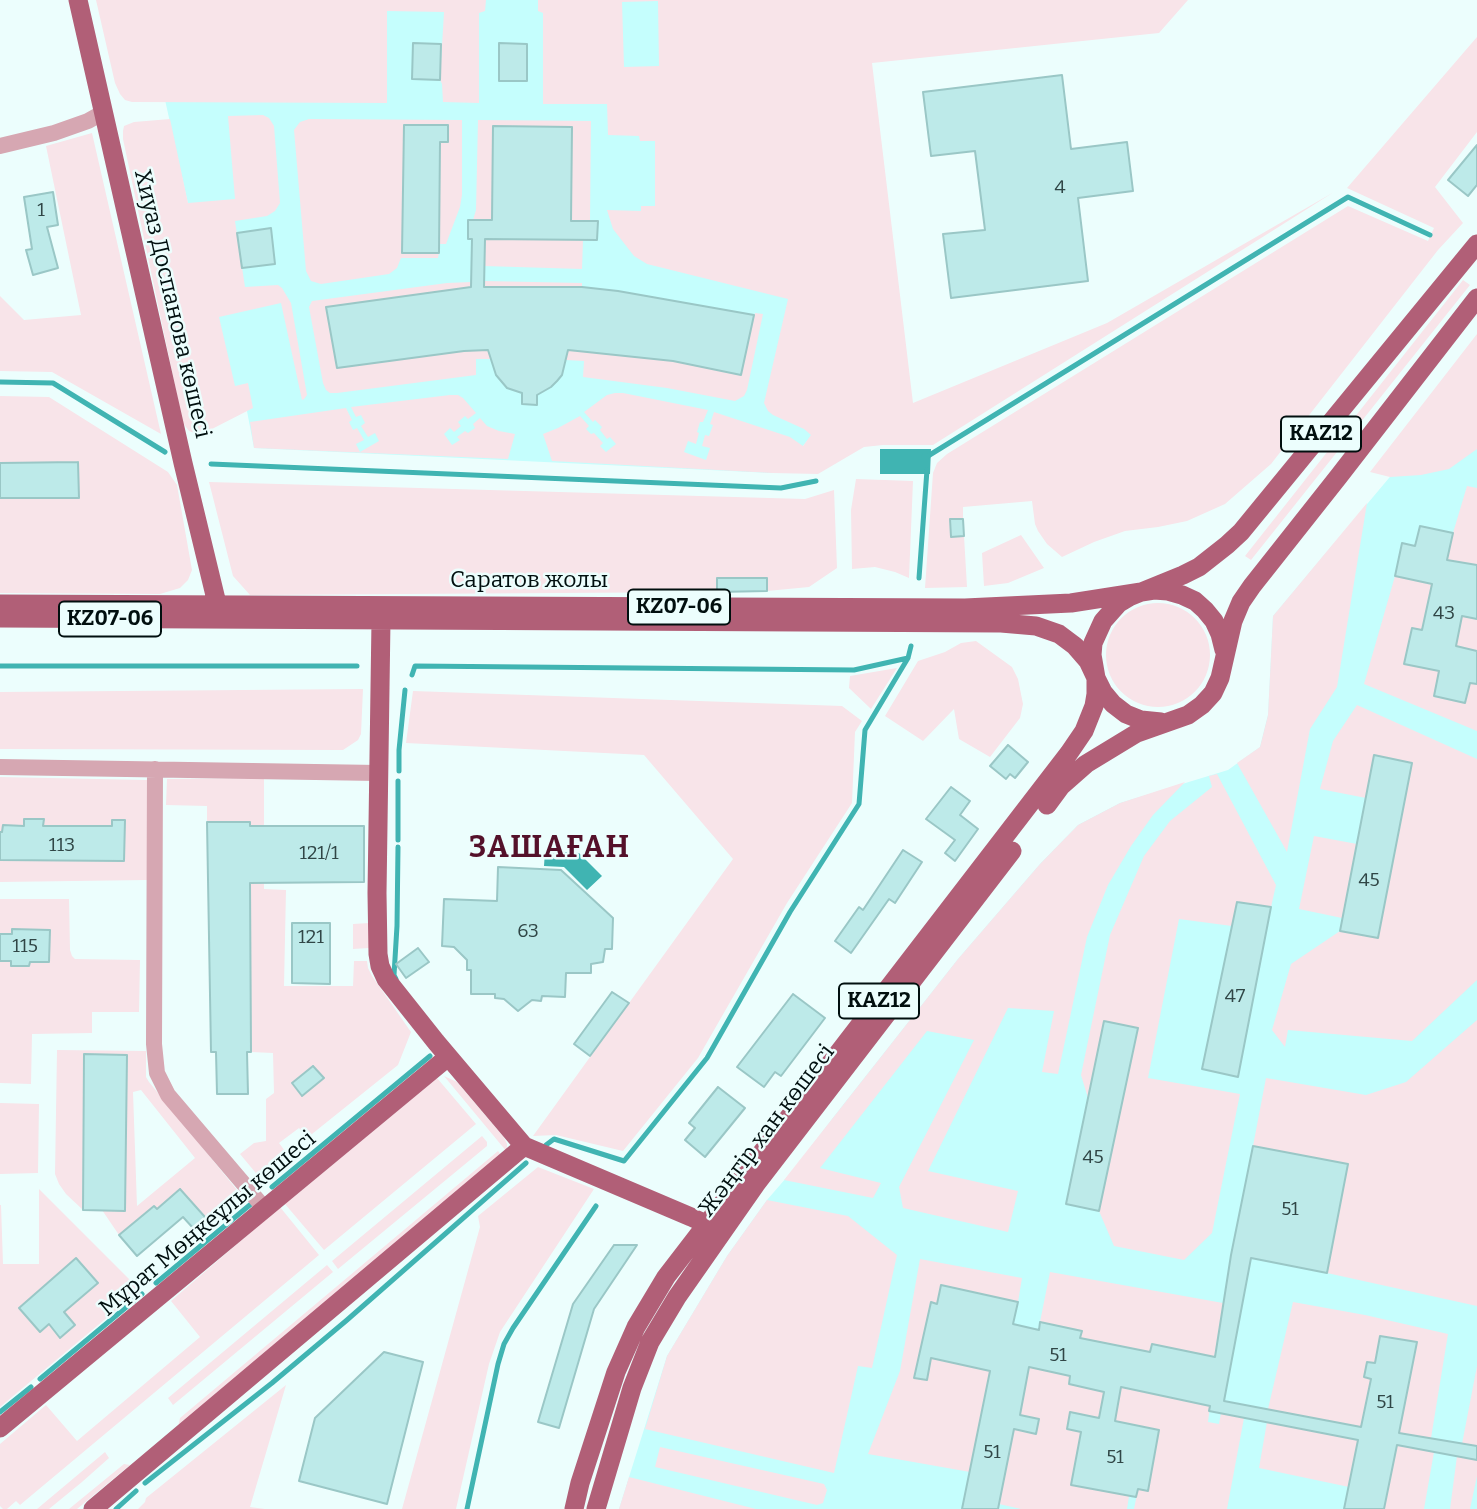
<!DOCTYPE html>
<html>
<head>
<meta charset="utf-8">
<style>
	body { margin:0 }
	canvas { display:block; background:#ecfefd }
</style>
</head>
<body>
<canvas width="1477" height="1509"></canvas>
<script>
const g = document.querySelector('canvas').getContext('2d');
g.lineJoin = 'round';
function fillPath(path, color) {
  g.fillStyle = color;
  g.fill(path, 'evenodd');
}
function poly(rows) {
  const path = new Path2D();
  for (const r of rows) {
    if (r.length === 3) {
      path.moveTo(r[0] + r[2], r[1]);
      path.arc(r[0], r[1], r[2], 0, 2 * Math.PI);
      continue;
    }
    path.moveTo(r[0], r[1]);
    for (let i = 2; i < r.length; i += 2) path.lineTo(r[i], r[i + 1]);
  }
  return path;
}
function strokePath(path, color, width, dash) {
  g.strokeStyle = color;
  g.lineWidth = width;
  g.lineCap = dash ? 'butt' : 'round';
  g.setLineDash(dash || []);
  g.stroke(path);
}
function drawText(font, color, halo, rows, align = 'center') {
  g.font = font + ' Bitter,serif';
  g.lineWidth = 5;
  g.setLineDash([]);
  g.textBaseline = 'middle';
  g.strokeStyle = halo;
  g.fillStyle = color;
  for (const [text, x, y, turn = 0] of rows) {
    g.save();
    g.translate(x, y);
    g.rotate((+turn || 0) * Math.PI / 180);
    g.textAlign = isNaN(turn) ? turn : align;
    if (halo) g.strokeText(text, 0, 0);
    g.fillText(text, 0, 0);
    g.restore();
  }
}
const built = poly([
	[143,0,781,0,812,435,803,446,772,473,254,448,243,390,225,393,188,204],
	[1477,388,1477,1509,619,1509,667,1356,727,1256,767,1200,793,1170,839,1110,958,959,1040,864,1078,825,1120,803,1228,770,1260,747,1268,715,1273,616,1410,453]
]);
const green = poly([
	[96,0,486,0,485,11,479,13,479,103,443,102,442,84,440,80,444,12,387,11,387,103,132,102,125,100,120,94,115,83],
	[538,0,1188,0,1159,33,872,63,913,403,1107,323,1334,192,933,445,883,445,864,447,818,474,772,473,552,461,543,434,558,428,580,416,589,426,586,429,591,434,594,433,603,443,600,446,606,452,616,444,610,437,607,439,600,430,602,427,595,420,593,422,584,412,607,395,615,393,623,393,708,410,703,422,700,422,697,432,699,433,696,444,688,441,684,452,706,460,710,448,702,446,705,435,709,436,713,425,710,424,714,412,790,437,803,446,811,435,804,429,773,415,768,411,764,403,788,299,647,264,634,256,613,229,607,210,641,211,641,206,655,206,655,141,640,141,639,136,608,135,607,104,543,104,543,13,538,11],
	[658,1,659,66,624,67,622,2],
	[1477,37,1477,132,1435,187,1463,223,1438,250,1271,464,1225,504,1187,521,1158,527,1125,531,1094,542,1062,557,1047,544,1038,531,1035,524,1032,501,963,507,963,519,950,519,951,536,964,536,967,587,925,588,933,473,937,463,947,454,1348,206,1428,241,1434,228,1347,188],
	[263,115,269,118,274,126,280,203,275,211,267,216,235,221,245,287,278,285,282,288,291,303,307,395,304,399,302,400,281,303,219,317,235,386,248,383,253,408,208,431,197,434,189,431,183,423,181,414,123,139,123,131,124,126,134,122,170,119,188,203,235,199,228,116],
	[309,119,462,120,462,195,460,207,446,244,439,244,440,142,448,142,448,126,404,125,402,252,439,253,438,258,401,258,397,268,389,274,321,284,311,281,306,271,294,130,300,122],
	[478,120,591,121,590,221,571,224,572,127,493,127,492,222,487,222,487,220,473,220,476,210],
	[92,133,161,434,52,372,0,371,0,296,24,320,81,315,46,146],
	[485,239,583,240,582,269,484,266],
	[1463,280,1470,285,1251,560,1245,556],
	[484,281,582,283,582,288,484,287],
	[471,282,471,287,326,307,338,368,464,351,490,350,490,359,476,359,476,375,337,393,330,393,326,390,323,383,309,307,312,301,447,283],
	[755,313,763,314,747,390,744,396,735,401,667,388,583,377,584,361,566,360,566,350,593,352,673,361,741,375],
	[1477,334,1477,449,1449,469,1421,475,1390,477,1370,472],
	[450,395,458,395,463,398,476,413,468,419,465,416,458,422,461,426,454,432,450,428,444,434,452,445,460,440,457,437,465,431,468,433,475,428,473,424,480,418,487,426,499,431,515,434,508,459,254,448,250,422,346,408,352,420,349,422,353,430,357,428,364,440,356,444,360,452,379,441,375,433,368,437,361,426,365,423,361,415,356,417,351,407],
	[0,396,49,397,168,472,177,485,192,570,188,580,180,588,160,594,0,593],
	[856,479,913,481,909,578,895,572,875,567,852,569,851,510],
	[209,482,805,499,834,490,837,568,809,587,767,591,767,579,717,592,250,595,233,576],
	[1467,486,1477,488,1477,565,1447,560,1453,533],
	[1367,503,1337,687,1310,729,1287,852,1237,763,1260,747,1268,715,1273,616],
	[1021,535,1044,568,1008,583,984,586,982,553],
	[1395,576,1432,584,1422,630,1412,629,1404,664,1439,671,1434,697,1465,703,1470,683,1477,684,1477,731,1364,684],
	[1466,598,1472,618,1477,619,1477,651,1456,646],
	[1158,655,52],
	[976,641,1012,667,1018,679,1023,704,1020,718,990,757,959,739,954,709,923,741,885,716,918,661,945,652,961,643],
	[897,668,871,709,849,688,850,676],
	[363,689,361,734,358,740,343,750,0,749,0,692],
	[413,691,842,706,862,721,855,732,852,803,787,903,698,1058,623,1151,556,1135,533,1136,733,859,644,755,406,743],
	[1357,705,1477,759,1477,980,1412,1041,1288,1030,1285,1047,1272,1030,1291,964,1340,931,1378,938,1412,763,1374,756,1366,798,1320,789,1333,741],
	[1217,774,1276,885,1271,907,1237,902,1232,926,1179,919,1148,1078,1240,1094,1212,1233,1184,1260,1114,1246,1099,1211,1138,1028,1104,1022,1088,1098,1081,1075,1110,935,1144,856,1170,821,1212,787,1209,776],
	[0,777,147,780,147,880,0,882,0,860,124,861,125,821,112,820,112,826,43,826,43,819,24,825,3,825,2,832,0,832],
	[264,778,264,889,286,890,284,986,353,986,354,961,367,961,368,968,372,976,411,1032,398,1065,307,1138,299,1128,279,1143,288,1155,260,1178,240,1154,254,1143,266,1141,266,1099,274,1093,273,1053,251,1052,250,823,207,822,207,806,166,805,167,779],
	[1185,782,1153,815,1131,846,1108,885,1087,937,1058,1074,1042,1072,1054,1011,1008,1008,928,1171,1018,1191,1008,1232,903,1208,899,1187,974,1040,927,1031,820,1168,881,1183,873,1198,784,1180,958,959,1040,864,1078,825,1120,803],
	[1314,836,1357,844,1342,918,1299,909],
	[0,899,69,899,70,950,72,956,75,959,140,960,139,1012,92,1012,92,1033,32,1034,31,1084,0,1083,0,961,11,961,11,966,29,966,30,962,49,962,50,930,13,929,12,934,0,934],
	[369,923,369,948,353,949,353,924],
	[1477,1020,1477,1306,1327,1273,1348,1165,1253,1146,1266,1078,1366,1095,1406,1082],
	[57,1050,146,1051,146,1077,149,1082,237,1190,205,1217,180,1189,157,1209,154,1206,119,1235,102,1210,125,1210,125,1197,120,1197,125,1191,127,1055,85,1054,83,1210,66,1194,59,1184,55,1174],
	[141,1090,195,1158,137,1206,133,1092],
	[444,1076,457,1082,503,1136,507,1144,507,1152],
	[437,1078,476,1124,324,1250,285,1204],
	[0,1103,39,1104,38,1173,0,1174],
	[482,1136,487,1142,487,1146,338,1269,332,1261],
	[498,1151,502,1156,178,1427,180,1418],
	[538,1167,594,1189,500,1332,489,1364,456,1509,402,1509,480,1227,478,1216],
	[39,1189,140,1290,0,1407,0,1205,1,1205,3,1264,39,1264],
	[76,1259,64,1312,75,1325,60,1338,49,1324,40,1332],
	[767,1200,848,1216,897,1255,872,1368,858,1366,834,1473,645,1429,667,1356,727,1256],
	[280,1207,319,1255,20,1505,16,1501,7,1509,3,1509,0,1506,0,1444,46,1405,77,1441,200,1337,171,1301],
	[920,1259,1022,1278,1018,1302,941,1285,937,1304,930,1303,915,1378,927,1380,931,1358,990,1371,970,1472,868,1454,900,1371],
	[327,1265,333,1272,173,1405,168,1398],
	[1050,1272,1223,1303,1213,1365,1196,1353,1152,1344,1150,1352,1080,1338,1081,1331,1040,1322],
	[1293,1302,1365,1315,1448,1334,1431,1438,1399,1433,1416,1342,1380,1337,1375,1363,1367,1362,1364,1377,1371,1379,1361,1427,1268,1409],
	[1477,1366,1477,1446,1462,1444],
	[1029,1367,1070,1376,1069,1384,1104,1392,1099,1418,1070,1413,1067,1429,1081,1432,1129,1496,1127,1509,1021,1509,999,1504,1014,1429,1036,1433,1020,1415],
	[286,1385,250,1507,265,1509,138,1509,145,1502,146,1498],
	[1121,1387,1210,1406,1208,1422,1219,1424,1221,1413,1244,1418,1227,1509,1134,1509,1138,1489,1148,1491,1159,1430,1115,1421],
	[1267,1422,1358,1440,1349,1487,1259,1468],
	[1397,1445,1434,1452,1424,1509,1384,1509],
	[660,1447,824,1484,827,1490,823,1503,817,1505,655,1467],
	[105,1452,109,1458,82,1482,49,1509,37,1509],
	[1457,1456,1477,1460,1477,1476,1470,1509,1450,1509],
	[124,1464,130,1465,77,1509,69,1509],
	[629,1477,756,1509,619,1509]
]);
const water = poly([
	[880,449,931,449,930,474,880,474],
	[545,851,579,853,602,876,587,890,564,867,544,866]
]);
const stream = poly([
	[0,382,53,383,165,452],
	[924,456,928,456,1348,197,1430,235],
	[211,464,781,488,816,481],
	[919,578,927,470],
	[0,666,357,666],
	[412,675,415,666,854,670,908,658,911,646],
	[399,771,399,750,405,690],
	[398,840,398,781],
	[396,979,394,975,397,926,398,847],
	[546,1145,554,1139,624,1161,707,1058,790,912,859,804,865,730,908,658],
	[272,1187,430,1056],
	[156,1283,251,1204],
	[40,1379,142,1294],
	[0,1412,31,1387],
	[145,1483,272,1383,347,1320,526,1163],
	[116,1509,136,1491],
	[467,1509,498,1364,504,1344,513,1328,596,1206]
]);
const building = poly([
	[413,43,441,44,440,80,412,79,413,43],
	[499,43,527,44,527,81,499,81,499,43],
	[1062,75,1071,149,1127,142,1133,191,1078,198,1088,281,951,298,943,234,985,230,975,151,931,156,923,92,1062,75],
	[404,125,448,125,448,142,440,142,439,253,402,253,404,125],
	[493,126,572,127,571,221,598,221,597,240,485,239,484,287,582,287,618,291,754,315,741,375,673,361,568,350,562,375,557,381,551,387,537,395,537,405,522,404,522,393,507,388,496,375,488,350,464,351,337,368,326,307,471,287,472,239,468,239,468,220,492,220,493,126],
	[1477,145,1477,185,1468,196,1448,180,1477,145],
	[53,192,58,225,47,227,58,268,33,275,26,250,32,249,24,197,53,192],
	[271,228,275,264,242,268,237,233,271,228],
	[78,462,79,498,0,498,0,463,78,462],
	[950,519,963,519,964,536,951,537,950,519],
	[1420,526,1453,533,1447,560,1477,565,1477,619,1462,616,1456,646,1477,651,1477,684,1470,683,1465,703,1434,696,1439,671,1404,664,1412,628,1422,630,1432,584,1395,576,1402,543,1415,546,1420,526],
	[717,578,767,578,767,591,717,592,717,578],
	[1008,745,1028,762,1015,778,1010,774,1006,779,990,766,1008,745],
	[1374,755,1412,763,1378,938,1340,931,1374,755],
	[951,787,970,801,960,815,978,829,955,861,945,853,955,840,926,819,951,787],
	[24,819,44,819,43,826,112,826,112,820,125,820,124,861,0,860,0,832,2,832,3,825,24,826,24,819],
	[207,822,250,822,250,826,364,826,364,882,250,883,251,1052,247,1052,248,1094,217,1094,216,1052,211,1052,207,822],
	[903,850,922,862,895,903,889,899,851,953,835,941,859,907,863,910,903,850],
	[498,867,561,870,613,918,612,949,605,949,603,962,591,964,591,973,566,973,565,997,542,996,541,1001,532,1000,518,1011,504,999,495,998,495,994,471,994,471,970,467,970,467,960,454,947,442,946,444,899,497,901,498,867],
	[1237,902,1271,907,1238,1077,1202,1069,1237,902],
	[292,923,330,923,330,984,292,983,292,923],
	[12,929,50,930,49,962,30,962,29,966,11,966,11,961,0,961,0,934,12,934,12,929],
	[418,948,429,962,406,978,396,964,418,948],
	[612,992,629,1003,590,1056,574,1044,612,992],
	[793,994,825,1018,781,1076,775,1072,764,1087,737,1067,793,994],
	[1104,1021,1138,1028,1099,1211,1066,1204,1104,1021],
	[84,1054,127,1055,125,1211,83,1210,84,1054],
	[313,1066,324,1078,302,1096,292,1083,313,1066],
	[718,1087,745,1108,705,1157,685,1140,695,1128,689,1123,718,1087],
	[1253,1146,1348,1164,1327,1273,1251,1258,1224,1401,1361,1427,1371,1379,1364,1377,1367,1362,1375,1363,1380,1336,1417,1342,1399,1433,1477,1446,1477,1460,1397,1445,1384,1509,1344,1509,1358,1440,1209,1411,1210,1406,1121,1387,1115,1421,1159,1430,1148,1491,1138,1489,1136,1497,1071,1485,1081,1432,1067,1429,1070,1412,1099,1418,1104,1392,1069,1384,1070,1376,1029,1367,1020,1415,1039,1419,1036,1434,1014,1429,998,1509,962,1509,990,1371,931,1358,927,1380,914,1378,931,1302,937,1304,941,1285,1018,1302,1013,1324,1039,1330,1040,1322,1082,1331,1080,1338,1150,1352,1152,1344,1215,1357,1231,1255,1253,1146],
	[180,1189,205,1217,193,1228,183,1217,137,1256,119,1235,154,1206,157,1209,180,1189],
	[614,1245,637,1245,594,1309,559,1428,538,1422,573,1304,614,1245],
	[76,1258,98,1283,64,1312,75,1325,60,1338,49,1324,40,1332,19,1308,76,1258],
	[384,1352,423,1362,387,1504,299,1481,315,1418,384,1352]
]);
const minor = poly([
	[0,146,54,133,88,121,104,112],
	[0,767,378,773],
	[155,769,154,1044,157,1073,168,1095,265,1209]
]);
const major = poly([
	[78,0,183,463,220,616],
	[0,604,965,608,1071,603,1154,590,1168,591,1182,595,1195,601,1205,610,1214,621,1220,634,1224,650],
	[0,618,1001,623,1036,626,1059,634,1075,646,1088,661,1096,678,1096,694,1094,706,1084,731,1069,753,666,1277,636,1327,616,1372,580,1483,574,1509],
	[381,620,377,893,378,954,380,966,386,979,436,1042,524,1146,691,1217,706,1224,716,1231],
	[1161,722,1141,720,1126,714,1113,704,1103,692,1096,678,1092,655,1093,643,1103,621,1119,603,1129,597,1183,575,1199,567,1227,545,1241,532,1477,244],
	[1047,805,1061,786,1086,764,1137,733,1188,715,1202,705,1213,693,1220,678,1233,621,1241,602,1252,586,1339,476,1477,298],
	[0,1428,448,1057],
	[93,1509,524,1146],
	[596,1509,632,1388,650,1342,677,1297,756,1184,1012,851]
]);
const numberNames = [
	["4",1060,188],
	["1",41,211],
	["43",1444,614],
	["113",62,846],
	["121/1",319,854],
	["45",1369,881],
	["63",528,932],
	["121",311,938],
	["115",25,947],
	["47",1235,997],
	["45",1093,1158],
	["51",1290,1210],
	["51",1058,1356],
	["51",1385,1403],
	["51",992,1453],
	["51",1115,1458]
];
const shields = [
	[1321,434,80],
	[679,607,102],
	[110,619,102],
	[879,1001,80]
];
const shieldNames = [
	["KAZ12",1321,434],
	["KZ07-06",679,607],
	["KZ07-06",110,619],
	["KAZ12",879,1001]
];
const streetNames = [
	["Хиуаз Доспанова көшесі",172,304,77],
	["Саратов жолы",529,581],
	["Жәңгір хан көшесі",767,1131,-53],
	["Мұрат Мөңкеұлы көшесі",208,1224,-40]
];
const districtNames = [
	["ЗАШАҒАН",550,849]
];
fillPath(built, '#c5fefd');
fillPath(green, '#f8e4e9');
fillPath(water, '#40b4b2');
strokePath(stream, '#40b4b2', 5);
fillPath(building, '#bdeae9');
strokePath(building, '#9ac7c6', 2);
strokePath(minor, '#d6a7b2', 16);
strokePath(major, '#b15f77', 19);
drawText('19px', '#304646', null, numberNames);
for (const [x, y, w] of shields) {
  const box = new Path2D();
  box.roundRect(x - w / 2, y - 17.5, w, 35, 5);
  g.fillStyle = '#ecfefd';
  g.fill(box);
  strokePath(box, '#010f0f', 2);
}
drawText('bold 21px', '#010f0f', null, shieldNames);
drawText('23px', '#010f0f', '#ecfefd', streetNames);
g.letterSpacing = '2px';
drawText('bold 30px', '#54112a', '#ecfefd', districtNames);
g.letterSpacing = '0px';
</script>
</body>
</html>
